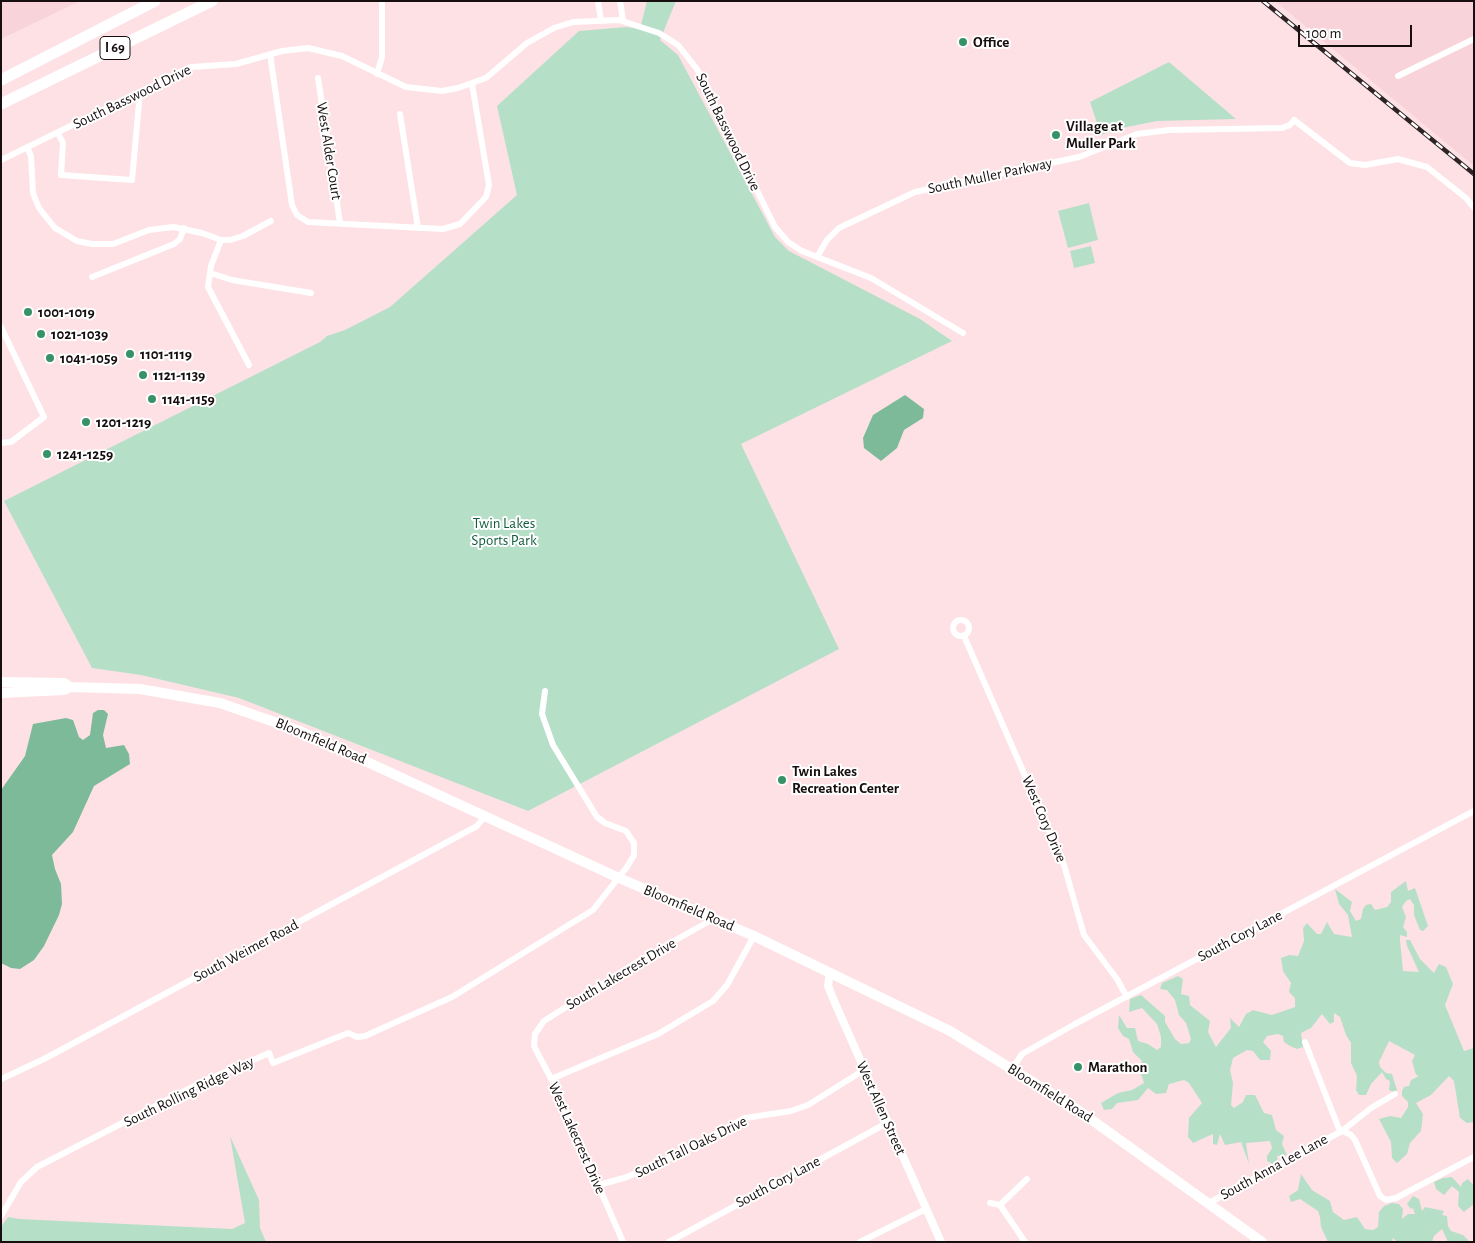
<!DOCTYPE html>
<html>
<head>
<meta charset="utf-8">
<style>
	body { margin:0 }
	#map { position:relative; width:1475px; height:1243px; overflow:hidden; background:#fee1e5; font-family:"Alegreya Sans",sans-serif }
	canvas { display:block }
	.frame { position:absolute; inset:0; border:2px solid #170e0f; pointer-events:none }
	.scale { position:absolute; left:1298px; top:25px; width:114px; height:22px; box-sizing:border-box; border:2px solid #170e0f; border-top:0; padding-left:6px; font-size:15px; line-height:18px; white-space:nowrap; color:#170e0f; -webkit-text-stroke:4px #fff; paint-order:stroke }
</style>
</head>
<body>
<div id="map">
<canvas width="1475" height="1243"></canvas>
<div class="frame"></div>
<div class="scale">100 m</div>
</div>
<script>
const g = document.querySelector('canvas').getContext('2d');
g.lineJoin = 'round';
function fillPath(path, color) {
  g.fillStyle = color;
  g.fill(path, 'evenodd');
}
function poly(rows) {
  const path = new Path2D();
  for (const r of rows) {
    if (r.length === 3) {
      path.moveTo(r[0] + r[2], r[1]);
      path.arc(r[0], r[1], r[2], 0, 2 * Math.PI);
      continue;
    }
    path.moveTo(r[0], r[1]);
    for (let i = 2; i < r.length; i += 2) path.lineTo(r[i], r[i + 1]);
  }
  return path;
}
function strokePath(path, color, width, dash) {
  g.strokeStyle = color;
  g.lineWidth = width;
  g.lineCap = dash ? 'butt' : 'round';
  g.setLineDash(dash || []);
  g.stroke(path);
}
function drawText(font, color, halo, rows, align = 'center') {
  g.font = font + ' "Alegreya Sans",sans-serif';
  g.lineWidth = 4;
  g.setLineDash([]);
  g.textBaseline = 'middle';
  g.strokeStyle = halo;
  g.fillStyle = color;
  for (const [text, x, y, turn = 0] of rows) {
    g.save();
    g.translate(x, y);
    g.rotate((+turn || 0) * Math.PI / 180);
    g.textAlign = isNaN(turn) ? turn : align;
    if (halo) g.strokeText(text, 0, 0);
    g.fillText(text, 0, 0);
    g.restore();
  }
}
const built = poly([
	[1,1,80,1,1,39],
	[1275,1,1474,1,1474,166]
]);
const green = poly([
	[647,1,676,1,660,40,678,55,775,237,789,251,920,319,952,341,741,444,839,649,528,811,239,698,141,675,92,668,4,501,320,342,327,336,345,330,390,307,517,195,497,106,579,31,626,27,640,29],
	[1169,62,1236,119,1157,121,1122,128,1101,135,1090,102],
	[1089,203,1098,240,1068,248,1058,211],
	[1091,246,1095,263,1074,268,1070,251],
	[1406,881,1408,891,1415,888,1428,926,1423,931,1420,930,1414,915,1414,905,1410,899,1406,901,1402,907,1406,917,1403,927,1407,932,1407,937,1400,935,1400,940,1403,971,1419,972,1407,946,1406,940,1410,940,1420,959,1434,973,1439,964,1446,967,1453,984,1445,1005,1464,1051,1474,1048,1474,1122,1467,1123,1460,1118,1454,1081,1449,1076,1431,1095,1416,1103,1423,1114,1421,1131,1410,1143,1407,1154,1397,1163,1392,1158,1391,1142,1379,1119,1390,1116,1401,1118,1408,1107,1408,1102,1402,1096,1402,1091,1404,1087,1409,1086,1411,1080,1419,1076,1416,1075,1412,1061,1415,1055,1389,1041,1379,1062,1380,1067,1386,1073,1392,1074,1397,1090,1394,1092,1389,1090,1390,1081,1386,1079,1382,1072,1371,1084,1366,1095,1359,1095,1356,1090,1357,1076,1351,1063,1351,1043,1346,1035,1340,1017,1334,1013,1334,1022,1330,1024,1322,1014,1311,1028,1301,1033,1303,1047,1297,1049,1290,1046,1284,1042,1283,1036,1278,1034,1267,1036,1263,1042,1271,1051,1270,1060,1260,1060,1253,1051,1247,1050,1233,1058,1230,1070,1233,1083,1231,1105,1234,1108,1243,1102,1246,1095,1255,1095,1264,1113,1272,1115,1276,1130,1284,1136,1282,1144,1287,1155,1277,1156,1278,1162,1273,1164,1267,1161,1267,1156,1272,1148,1270,1141,1246,1143,1249,1164,1241,1142,1225,1145,1220,1134,1217,1145,1213,1144,1213,1134,1193,1143,1188,1137,1189,1118,1202,1103,1189,1083,1184,1080,1169,1084,1166,1093,1156,1094,1148,1088,1138,1100,1117,1103,1112,1109,1104,1110,1101,1103,1118,1093,1132,1090,1144,1083,1139,1068,1142,1061,1133,1052,1129,1039,1123,1036,1118,1028,1119,1015,1127,1028,1135,1028,1138,1041,1148,1044,1157,1050,1161,1047,1161,1037,1157,1024,1142,1008,1129,1012,1130,999,1141,995,1165,1016,1165,1022,1175,1039,1181,1044,1189,1043,1191,1039,1186,1023,1179,1015,1175,1000,1167,990,1160,989,1162,983,1169,980,1178,976,1183,979,1181,994,1189,996,1190,1005,1210,1021,1208,1032,1216,1047,1231,1028,1230,1018,1239,1027,1246,1014,1253,1010,1272,1015,1295,1007,1295,998,1289,992,1291,983,1283,971,1281,958,1289,955,1298,956,1304,941,1303,928,1307,923,1317,934,1321,934,1327,922,1334,934,1352,937,1348,915,1339,904,1335,889,1352,902,1350,911,1356,921,1361,919,1363,909,1366,905,1371,904,1375,910,1387,907,1391,902,1391,892],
	[230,1136,259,1200,260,1228,266,1242,1,1242,1,1227,8,1217,19,1219,232,1229,245,1223],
	[1301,1174,1312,1190,1330,1201,1333,1212,1344,1220,1357,1217,1365,1229,1373,1230,1378,1227,1379,1212,1384,1206,1392,1203,1399,1204,1403,1209,1402,1219,1408,1214,1415,1214,1413,1208,1411,1209,1407,1204,1413,1196,1419,1199,1422,1211,1425,1207,1444,1211,1442,1215,1447,1216,1448,1226,1451,1231,1463,1235,1470,1242,1448,1242,1442,1229,1434,1236,1432,1242,1397,1242,1393,1238,1392,1242,1328,1242,1321,1227,1320,1217,1318,1211,1300,1199,1291,1202,1289,1196,1298,1190],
	[1452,1177,1461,1187,1462,1183,1468,1179,1474,1186,1474,1204,1464,1212,1458,1206,1459,1192,1452,1186,1444,1195,1436,1189,1434,1182,1443,1178]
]);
const water = poly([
	[905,395,924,409,923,418,904,430,897,448,881,461,864,448,863,438,873,415],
	[98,710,104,710,108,714,103,735,106,748,124,745,129,754,130,764,94,786,73,832,52,855,55,869,61,884,62,904,59,915,44,946,34,960,20,969,11,968,1,963,1,790,25,756,33,724,66,718,73,720,79,737,83,740,90,735,93,713]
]);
const minor = poly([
	[598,1,601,21],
	[620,1,623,21],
	[270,54,292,205,297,215,308,222,443,229,460,224,486,197,489,185,472,84],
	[377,74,382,57,382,1],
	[1398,76,1474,39],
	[318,78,340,223],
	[400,114,418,228],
	[58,133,63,143,61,175,132,180,140,92],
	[27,147,31,156,33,193,39,208,55,228,77,241,92,244,113,244,149,230,173,227,202,233,221,240,230,240,243,236,271,221],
	[1,160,191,67,236,64,282,51,308,48,342,56,406,87,442,91,458,88,486,78,527,43,554,28,573,22,619,20,659,33,678,45,697,69,775,227,788,242,802,251,871,278,963,333],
	[221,240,211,266,208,287,249,365],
	[817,257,827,240,839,228,915,192,1079,157,1137,134,1169,130,1282,128,1290,125,1294,120,1350,163,1365,165,1398,159,1427,167,1466,198,1474,208],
	[210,273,232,280,311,293],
	[92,277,174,244,180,239,184,228],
	[1,327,44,417,11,442,1,443],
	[961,628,8],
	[964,636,1064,865,1084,935,1117,979,1127,997],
	[1305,1042,1339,1129,1351,1135,1355,1140,1380,1196,1386,1200,1396,1198,1474,1157],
	[1012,1069,1022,1054,1075,1024,1474,811],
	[1,1079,44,1059,477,826,485,816],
	[551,1079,658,1034,713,1001,727,985,754,936],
	[599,1185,627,1177,677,1155,745,1118,791,1111,808,1105,864,1070],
	[990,1203,1000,1205,1027,1179],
	[1207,1204,1342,1131,1371,1108,1395,1094],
	[1000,1205,1025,1242],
	[1,1216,21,1182,37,1167,204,1081,244,1064,269,1053,273,1063,348,1033,357,1037,365,1036,452,997,593,910,627,867,634,855,634,843,626,831,605,823,597,817,553,745,542,714,545,691],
	[623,1242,555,1086,538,1054,534,1046,535,1034,544,1021,637,962,713,919],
	[669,1242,887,1123],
	[860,1242,926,1209]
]);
const tertiary = poly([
	[830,972,828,986,835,1003,941,1242]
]);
const primary = poly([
	[1,682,64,683,70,687],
	[1,693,64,690,70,687,140,689,220,703,300,731,619,878,754,936,950,1031,1078,1110,1262,1242]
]);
const motorway = poly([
	[1,80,155,1],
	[1,104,212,1]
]);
const rail = poly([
	[1263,1,1474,174]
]);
const markers = [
	[963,42,5,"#379268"],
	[1056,135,5,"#379268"],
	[28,312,5,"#379268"],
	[41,334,5,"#379268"],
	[130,354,5,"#379268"],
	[50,358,5,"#379268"],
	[143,375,5,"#379268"],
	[152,399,5,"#379268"],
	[86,422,5,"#379268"],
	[47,454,5,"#379268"],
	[782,780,5,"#379268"],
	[1078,1067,5,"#379268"]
];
const shields = [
	[115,48,30]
];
const shieldNames = [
	["I 69",115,48]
];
const poiNames = [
	["Office",973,42],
	["Village at",1066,126],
	["Muller Park",1066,143],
	["1001-1019",38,312],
	["1021-1039",51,334],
	["1101-1119",140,354],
	["1041-1059",60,358],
	["1121-1139",153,375],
	["1141-1159",162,399],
	["1201-1219",96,422],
	["1241-1259",57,454],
	["Twin Lakes",792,771],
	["Recreation Center",792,788],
	["Marathon",1088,1067]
];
const streetNames = [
	["South Basswood Drive",132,97,-26],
	["South Basswood Drive",728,132,64],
	["West Alder Court",329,151,81],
	["South Muller Parkway",990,176,-12],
	["Bloomfield Road",321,741,23],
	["West Cory Drive",1044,819,67],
	["Bloomfield Road",689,908,23],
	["South Cory Lane",1240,936,-28],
	["South Weimer Road",246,951,-28],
	["South Lakecrest Drive",621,974,-31],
	["South Rolling Ridge Way",189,1092,-26],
	["Bloomfield Road",1050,1093,32],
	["West Allen Street",881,1108,66],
	["West Lakecrest Drive",577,1138,66],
	["South Tall Oaks Drive",691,1147,-26],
	["South Anna Lee Lane",1274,1167,-29],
	["South Cory Lane",778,1182,-28]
];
const parkNames = [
	["Twin Lakes",504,523],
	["Sports Park",504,540]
];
fillPath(built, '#f8d3d9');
fillPath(green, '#b6dfc8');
fillPath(water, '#7dba99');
strokePath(minor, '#fff', 6);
strokePath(tertiary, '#fff', 8);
strokePath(primary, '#fff', 10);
strokePath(motorway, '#fff', 11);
strokePath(rail, '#2e2325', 4.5);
strokePath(rail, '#fff', 2.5, [8]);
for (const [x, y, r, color] of markers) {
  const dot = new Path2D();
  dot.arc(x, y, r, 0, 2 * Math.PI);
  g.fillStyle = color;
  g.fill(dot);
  strokePath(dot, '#fff', 2);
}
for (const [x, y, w] of shields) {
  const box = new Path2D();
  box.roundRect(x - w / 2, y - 11.5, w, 23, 4);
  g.fillStyle = '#fff';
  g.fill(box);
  strokePath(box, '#170e0f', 1);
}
drawText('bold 14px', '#170e0f', null, shieldNames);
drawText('bold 15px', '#170e0f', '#fff', poiNames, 'left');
drawText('15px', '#170e0f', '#fff', streetNames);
drawText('15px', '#135d3e', '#fff', parkNames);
</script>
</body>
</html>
